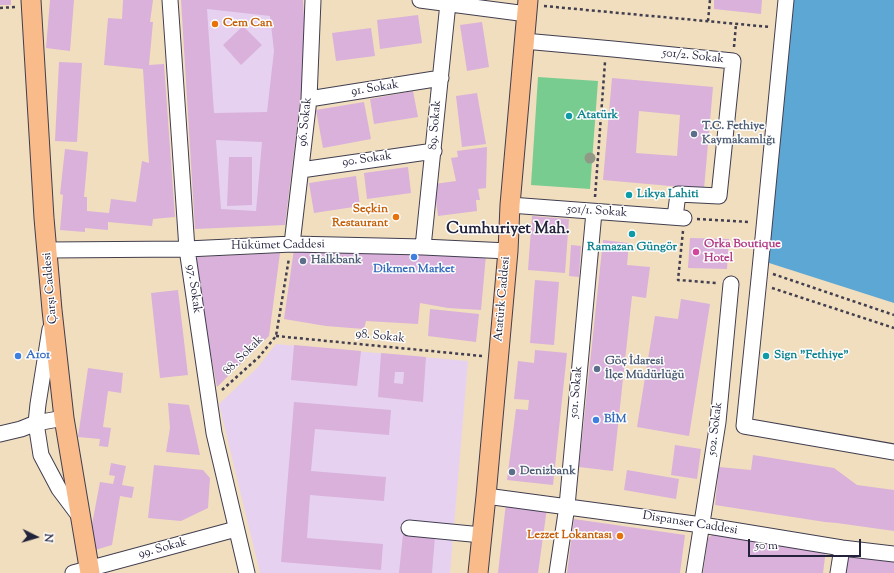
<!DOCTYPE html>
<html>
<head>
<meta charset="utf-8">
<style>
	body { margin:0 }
	#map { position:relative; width:894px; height:573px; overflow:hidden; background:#f1debe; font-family:"Sorts Mill Goudy",serif }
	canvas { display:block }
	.north { position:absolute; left:16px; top:517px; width:40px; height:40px; -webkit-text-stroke:3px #fff; paint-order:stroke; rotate:95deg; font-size:11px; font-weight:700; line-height:16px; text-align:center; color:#22223b }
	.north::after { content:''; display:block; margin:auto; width:14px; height:18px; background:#22223b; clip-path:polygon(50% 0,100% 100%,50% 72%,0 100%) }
	.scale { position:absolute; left:748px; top:539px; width:113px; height:18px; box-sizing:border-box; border:2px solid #22223b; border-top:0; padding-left:5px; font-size:12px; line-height:14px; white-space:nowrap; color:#22223b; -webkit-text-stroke:3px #fff; paint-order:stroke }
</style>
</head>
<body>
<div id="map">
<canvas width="894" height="573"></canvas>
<div class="north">N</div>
<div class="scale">50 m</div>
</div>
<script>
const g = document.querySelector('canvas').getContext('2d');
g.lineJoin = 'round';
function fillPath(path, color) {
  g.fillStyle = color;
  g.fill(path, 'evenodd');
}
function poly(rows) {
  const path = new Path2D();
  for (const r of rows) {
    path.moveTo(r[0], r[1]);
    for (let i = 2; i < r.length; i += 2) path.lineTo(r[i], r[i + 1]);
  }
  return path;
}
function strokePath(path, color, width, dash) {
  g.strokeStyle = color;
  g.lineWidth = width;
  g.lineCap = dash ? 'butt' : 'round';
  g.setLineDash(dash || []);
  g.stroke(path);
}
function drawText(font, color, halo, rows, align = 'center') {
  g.font = font + ' "Sorts Mill Goudy",serif';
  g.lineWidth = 3;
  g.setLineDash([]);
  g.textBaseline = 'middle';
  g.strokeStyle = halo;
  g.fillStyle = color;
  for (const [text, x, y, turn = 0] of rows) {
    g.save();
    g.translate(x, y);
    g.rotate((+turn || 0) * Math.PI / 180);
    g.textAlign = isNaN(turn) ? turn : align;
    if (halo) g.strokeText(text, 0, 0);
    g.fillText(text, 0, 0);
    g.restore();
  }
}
const built = poly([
	[197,0,284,5,268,213,214,215],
	[276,344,468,361,450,573,260,573,219,404,257,368]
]);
const green = poly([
	[538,77,598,81,590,189,531,185]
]);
const water = poly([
	[791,0,894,0,894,303,766,262]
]);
const building = poly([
	[0,0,11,0,11,5,0,5],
	[50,0,74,0,70,51,46,48],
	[123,0,153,0,150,22,153,22,149,65,164,64,175,217,153,219,152,226,108,222,108,230,85,228,85,232,60,230,63,195,60,194,65,149,88,152,84,197,87,197,87,211,109,213,111,199,136,202,142,161,149,163,143,69,104,65,108,18,122,19],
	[181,0,303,0,306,54,285,225,195,229],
	[207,9,270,16,274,51,267,112,214,113],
	[216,140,262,142,256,211,221,209],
	[714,0,762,0,761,14,714,9],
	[418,15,422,43,380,49,377,20],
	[482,22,489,67,467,71,460,25],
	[243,26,262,45,241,65,223,45],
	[371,28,375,56,336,61,332,33],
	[59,62,82,63,77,142,55,141],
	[612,78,713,87,704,189,603,180],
	[639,111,680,115,677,156,636,153],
	[413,91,418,117,374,124,370,99],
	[477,93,486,144,462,147,456,96],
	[364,102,371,139,323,148,316,110],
	[487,147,486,188,478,189,480,200,476,200,477,211,438,216,434,184,456,181,451,158,458,157,457,151],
	[229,157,252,157,252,205,227,206],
	[408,167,411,193,367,199,364,173],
	[356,176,360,206,314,213,309,183],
	[532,216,569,219,565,273,528,270],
	[690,238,729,239,727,269,688,268],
	[603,240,629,243,627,265,650,267,646,298,632,296,613,471,579,467],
	[571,245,581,246,579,277,569,276],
	[294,249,486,255,481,310,448,308,420,303,418,324,366,321,364,329,326,326,284,319],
	[280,253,269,336,217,387,199,293,196,257],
	[535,280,559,282,554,345,530,343],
	[178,290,188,375,160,378,151,293],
	[681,299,710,304,689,436,637,427,655,316,678,319],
	[430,309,479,314,476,342,428,336],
	[294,345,361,351,357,386,291,380],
	[535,350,567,353,553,485,507,480,516,409,528,410,529,400,514,399,518,361,534,363],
	[381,353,426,357,423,402,378,397],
	[395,372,404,372,403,384,394,383],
	[88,368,123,373,121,393,108,391,103,427,111,428,108,447,99,446,100,439,78,437],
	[294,402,391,410,389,435,315,429,311,471,386,477,384,501,310,495,307,538,383,544,381,570,281,562],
	[168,403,189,405,200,455,166,452,170,428],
	[675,445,701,449,697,479,671,475],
	[753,455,834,468,857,485,894,490,894,531,837,523,825,522,715,505,719,467,751,470],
	[111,463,126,466,122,485,134,487,132,498,120,496,112,545,95,550,90,535,100,482,113,484,115,476,109,475],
	[154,465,203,470,210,478,208,508,181,521,148,518],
	[627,470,679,479,676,499,624,490],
	[506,503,547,508,538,573,498,573],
	[574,519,685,535,680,573,567,573],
	[715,533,826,549,823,573,703,573,708,538],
	[403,534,435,537,432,573,399,573],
	[846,554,894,560,894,573,843,573]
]);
const path = poly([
	[544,6,770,27],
	[0,8,15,7],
	[708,21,710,0],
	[734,47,736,24],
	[595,197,605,62],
	[697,219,750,222],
	[683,231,678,280,716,283],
	[773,274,894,315],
	[772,288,894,328],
	[276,336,482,356],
	[222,390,259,357,276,336,289,258]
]);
const minor = poly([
	[170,0,187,249,214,433,247,573],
	[420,0,527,14],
	[786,0,760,269,744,426,894,452],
	[524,41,613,49,733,61,719,196,678,194,675,217],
	[309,99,441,78],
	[301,170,434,151],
	[510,205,684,218],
	[292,244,309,99,313,0],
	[423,247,448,3],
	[48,250,187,249,292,244,423,247,508,251],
	[50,329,38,404,36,423,41,455,59,489,80,517],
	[0,434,21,429,36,423,64,418],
	[486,496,702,525,842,548,894,554],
	[409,528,482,535],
	[73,573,236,529],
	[557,573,567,506,594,212],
	[694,573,718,422,731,284],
	[838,573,842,548]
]);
const major = poly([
	[31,0,44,218,52,310,64,418,90,573],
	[478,573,486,496,508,251,510,205,528,0]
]);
const trees = [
	[590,158]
];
const markers = [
	[215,24,4,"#e8710a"],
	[569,116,4,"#0f9aa8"],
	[694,134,4,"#5c6f8a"],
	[629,195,4,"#0f9aa8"],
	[396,217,4,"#e8710a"],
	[632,234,4,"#0f9aa8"],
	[696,252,4,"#d1479c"],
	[414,257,4,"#3f7fe0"],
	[303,261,4,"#5c6f8a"],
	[18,356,4,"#3f7fe0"],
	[766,356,4,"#0f9aa8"],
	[597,369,4,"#5c6f8a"],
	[596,420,4,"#3f7fe0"],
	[512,472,4,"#5c6f8a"],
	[620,536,4,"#e8710a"]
];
const foodNames = [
	["Cem Can",223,24,"left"],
	["Seçkin",388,210],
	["Restaurant",388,224],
	["Lezzet Lokantası",612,536]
];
const streetNames = [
	["501/2. Sokak",693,57,6],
	["91. Sokak",375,89,-9],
	["96. Sokak",306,122,-84],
	["89. Sokak",436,125,-85],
	["90. Sokak",367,160,-8],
	["501/1. Sokak",597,212,4],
	["Hükümet Caddesi",278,246,-1],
	["Çarşı Caddesi",51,288,-95],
	["97. Sokak",193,289,82],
	["Atatürk Caddesi",503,299,-85],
	["98. Sokak",380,337,6],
	["88. Sokak",244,356,-45],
	["501. Sokak",577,392,-85],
	["502. Sokak",716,429,-83],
	["Dispanser Caddesi",690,524,9],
	["99. Sokak",163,549,-15]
];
const cultureNames = [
	["Atatürk",577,116],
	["Likya Lahiti",637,195],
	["Ramazan Güngör",632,248,"center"],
	["Sign \"Fethiye\"",774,356]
];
const serviceNames = [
	["T.C. Fethiye",702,127],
	["Kaymakamlığı",702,141],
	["Halkbank",311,261],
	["Göç İdaresi",605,362],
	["İlçe Müdürlüğü",605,376],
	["Denizbank",520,472]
];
const hotelNames = [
	["Orka Boutique",704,245],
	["Hotel",704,259]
];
const shopNames = [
	["Dikmen Market",414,270,"center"],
	["A101",26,356],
	["BİM",604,420]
];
const districtNames = [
	["Cumhuriyet Mah.",508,230]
];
fillPath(built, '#e6d2f0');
fillPath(green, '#79cc8f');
fillPath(water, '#5da7d5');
fillPath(building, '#d9b1db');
strokePath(minor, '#413e4f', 17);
strokePath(major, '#413e4f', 21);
strokePath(path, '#413e4f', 2.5, [3, 3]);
strokePath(minor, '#fff', 15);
strokePath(major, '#fabb8b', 19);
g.fillStyle = '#909886';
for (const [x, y] of trees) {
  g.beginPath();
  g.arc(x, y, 5.5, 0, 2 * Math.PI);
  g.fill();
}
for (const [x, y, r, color] of markers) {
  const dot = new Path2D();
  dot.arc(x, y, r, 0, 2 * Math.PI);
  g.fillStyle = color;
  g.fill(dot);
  strokePath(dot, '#fff', 1.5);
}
drawText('bold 12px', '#c56008', '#fff', foodNames, 'right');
drawText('12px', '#22223b', '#fff', streetNames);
drawText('bold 12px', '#0d838f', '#fff', cultureNames, 'left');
drawText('bold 12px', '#4e5e75', '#fff', serviceNames, 'left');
drawText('bold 12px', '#b23c85', '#fff', hotelNames, 'left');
drawText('bold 12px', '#366cbe', '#fff', shopNames, 'left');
drawText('bold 16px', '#22223b', '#fff', districtNames);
</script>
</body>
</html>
